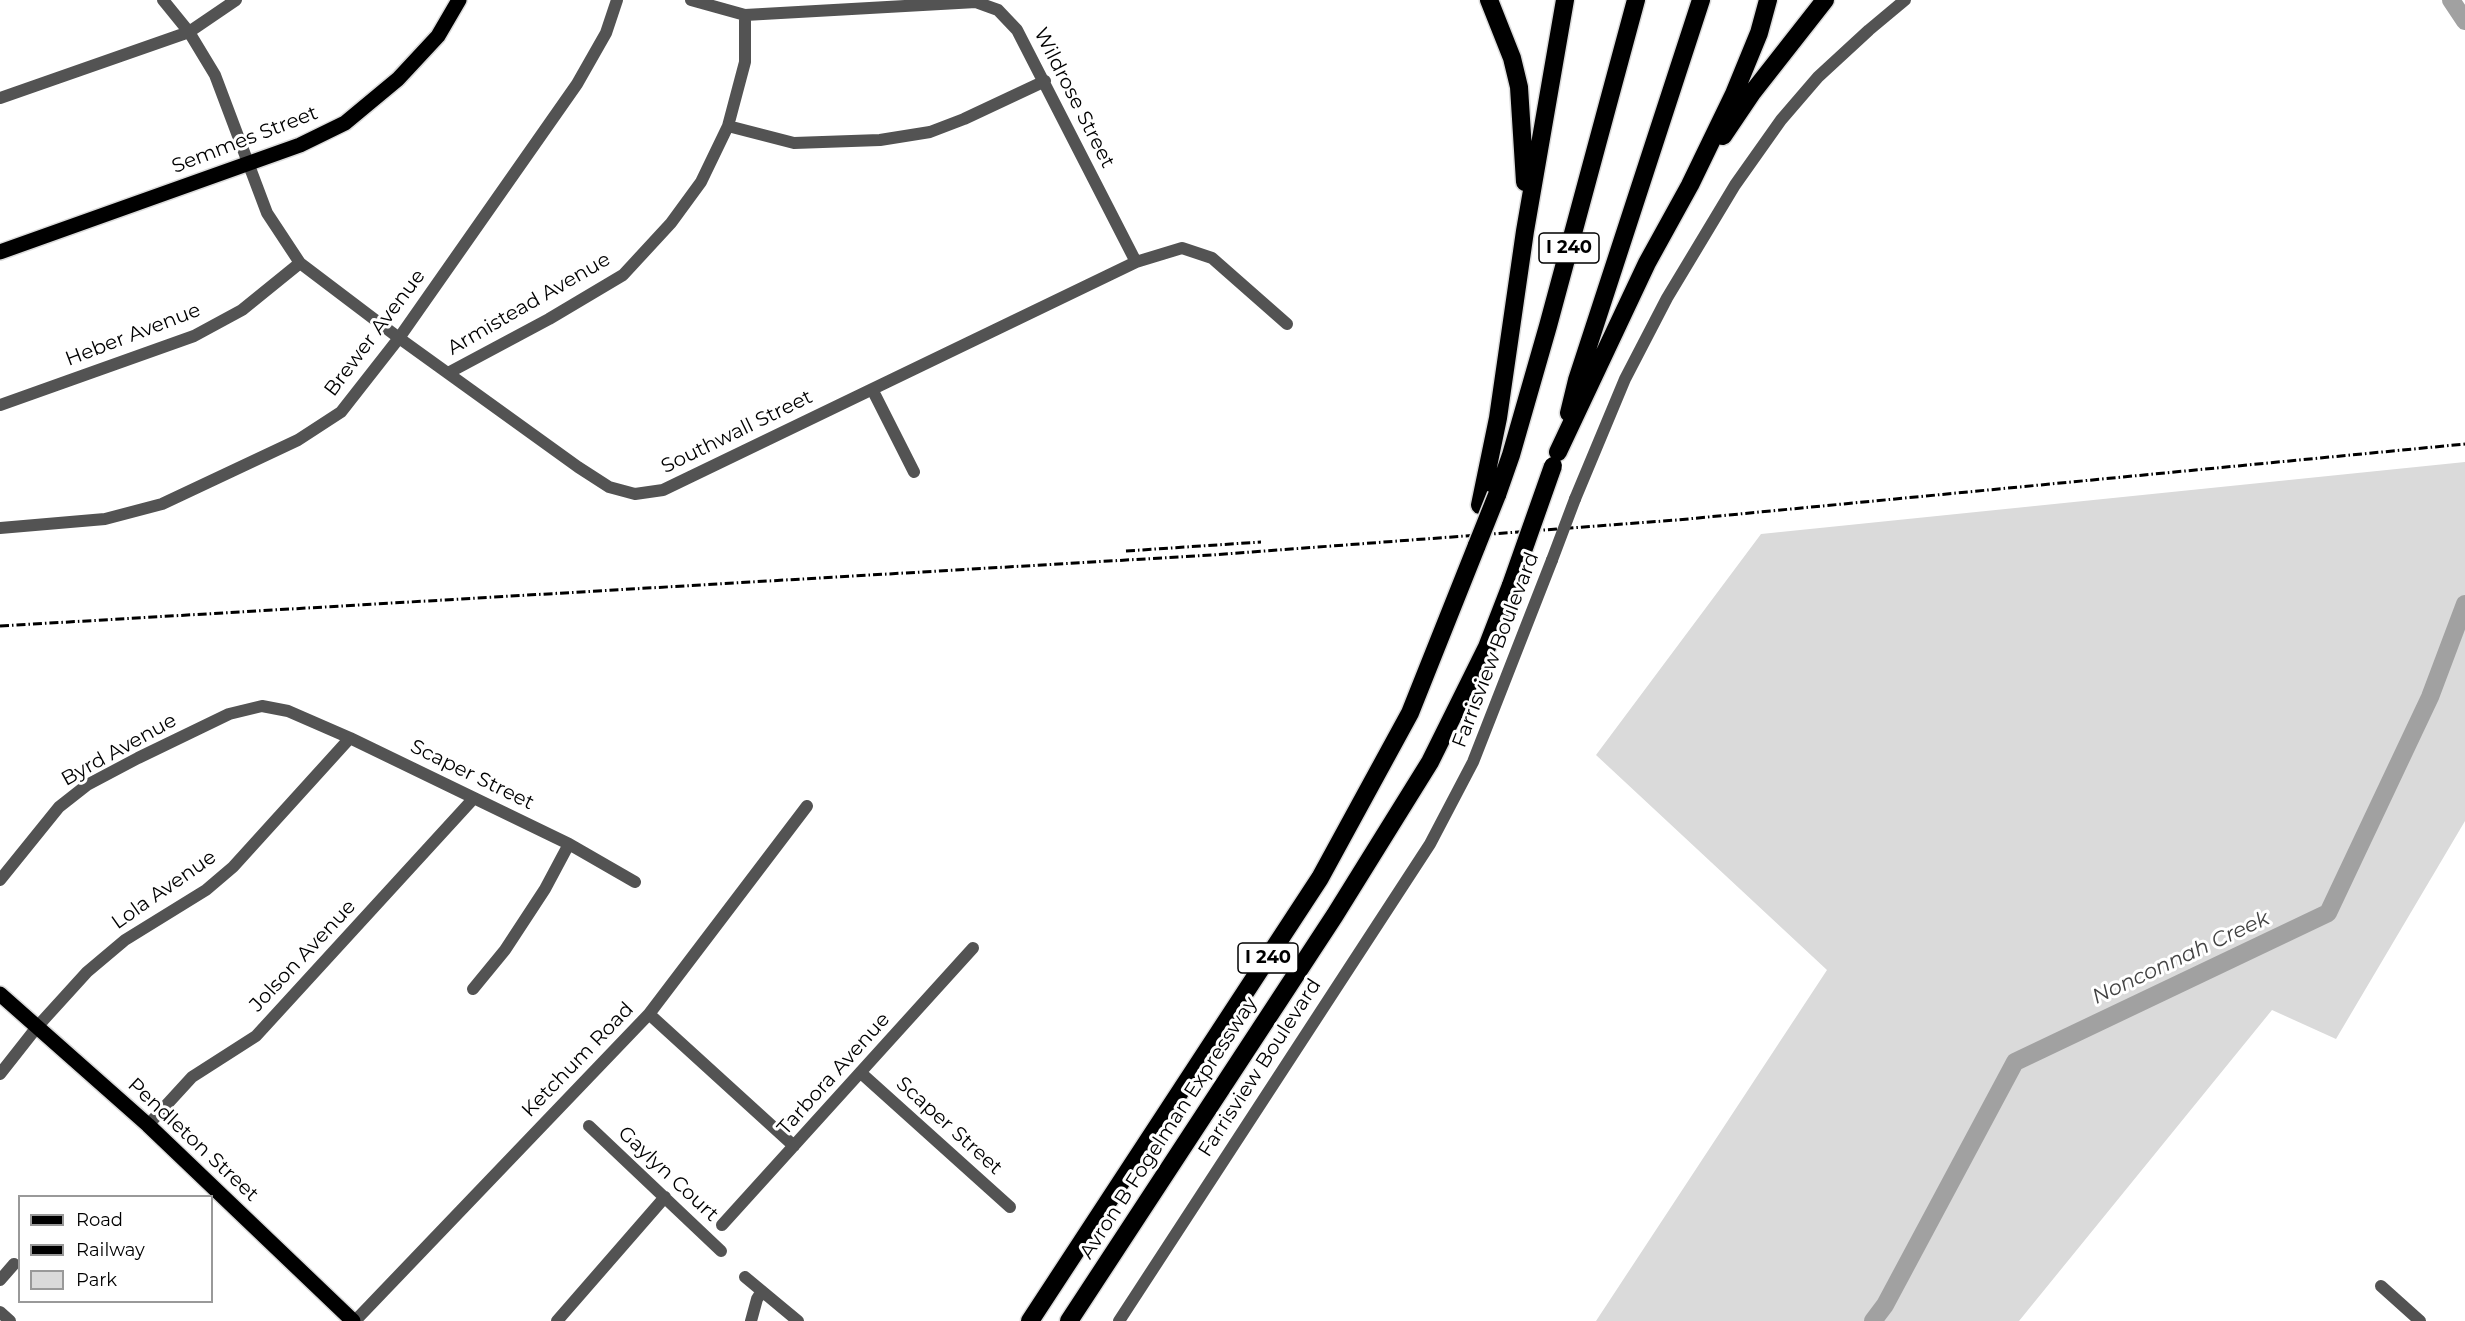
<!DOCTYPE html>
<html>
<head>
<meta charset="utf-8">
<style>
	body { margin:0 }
	#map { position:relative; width:2465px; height:1321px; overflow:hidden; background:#fff; font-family:Montserrat,sans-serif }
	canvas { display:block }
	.legend { position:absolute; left:18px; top:1195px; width:195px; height:108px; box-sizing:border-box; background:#fff; border:2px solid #999; margin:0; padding:8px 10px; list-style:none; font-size:18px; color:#000 }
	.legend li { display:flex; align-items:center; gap:12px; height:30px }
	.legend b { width:30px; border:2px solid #999 }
</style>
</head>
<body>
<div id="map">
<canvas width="2465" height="1321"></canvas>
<ul class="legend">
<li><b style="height:8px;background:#000"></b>Road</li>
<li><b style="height:8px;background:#000"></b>Railway</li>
<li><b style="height:16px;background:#dadada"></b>Park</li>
</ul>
</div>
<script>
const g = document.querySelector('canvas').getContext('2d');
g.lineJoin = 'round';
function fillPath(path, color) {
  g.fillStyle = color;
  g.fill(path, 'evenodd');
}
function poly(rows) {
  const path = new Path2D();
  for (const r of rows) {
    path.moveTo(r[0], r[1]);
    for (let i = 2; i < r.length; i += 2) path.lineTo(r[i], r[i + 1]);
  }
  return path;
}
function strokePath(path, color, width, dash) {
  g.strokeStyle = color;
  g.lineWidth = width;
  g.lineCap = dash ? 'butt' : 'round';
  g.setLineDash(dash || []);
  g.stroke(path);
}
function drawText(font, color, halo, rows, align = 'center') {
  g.font = font + ' Montserrat,sans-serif';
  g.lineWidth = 6;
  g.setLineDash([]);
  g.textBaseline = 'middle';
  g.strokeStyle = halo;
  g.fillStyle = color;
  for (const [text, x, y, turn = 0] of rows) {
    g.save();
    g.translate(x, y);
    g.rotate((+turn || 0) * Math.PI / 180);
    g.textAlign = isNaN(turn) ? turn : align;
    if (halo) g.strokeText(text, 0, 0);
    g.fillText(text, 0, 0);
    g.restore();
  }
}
const green = poly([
	[2465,462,2465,821,2336,1039,2272,1010,2019,1321,1596,1321,1827,970,1596,755,1761,534]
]);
const river = poly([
	[2451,0,2465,21],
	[1873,1321,1885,1305,2015,1062,2328,913,2430,697,2465,604]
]);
const minor = poly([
	[163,0,189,32,215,75,267,213,300,263,399,338,578,467,609,487,635,494,663,490,1136,262,1182,248,1212,258,1287,324],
	[691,0,745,15,976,2,998,10,1017,30,1136,262],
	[0,98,189,32,236,0],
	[728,126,794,143,880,140,930,132,964,119,1045,81],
	[448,373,549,319,623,275,671,223,701,182,728,126,745,62,745,15],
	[872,389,914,472],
	[0,405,194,336,242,310,300,263],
	[1575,499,1625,379,1667,298,1735,185,1781,120,1818,77,1869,30,1905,0],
	[0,528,105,519,162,504,298,440,341,412,399,338,577,84,606,33,617,0],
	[0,880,59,807,87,785,138,758,229,714,262,706,288,711,350,738,569,844,635,882],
	[473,989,505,950,545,889,569,844],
	[649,1014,794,1146],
	[861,1073,1010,1207],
	[0,1074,37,1027,87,972,125,940,206,890,233,867,350,738],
	[148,1125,192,1077,256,1036,474,798],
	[589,1126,721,1251],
	[722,1225,973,948],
	[745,1277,798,1321],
	[0,1280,14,1264],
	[2381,1286,2420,1321],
	[0,1312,10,1321],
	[355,1321,649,1014,807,806],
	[557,1321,665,1197],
	[751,1321,757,1299,762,1291],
	[1119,1321,1430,844,1473,762,1552,560]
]);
const major = poly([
	[0,252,300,145,345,123,398,79,438,36,459,0],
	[0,994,148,1125,353,1321]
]);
const highway = poly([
	[1489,0,1512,58,1519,87,1525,182],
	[1723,136,1752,93,1825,0],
	[1569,413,1577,380,1701,0],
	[1558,452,1647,263,1690,185,1734,94,1759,33,1768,0],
	[1497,495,1511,455,1548,326,1636,0],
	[1480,505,1498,418,1525,231,1565,0],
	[1030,1321,1320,878,1410,713,1477,545],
	[1069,1321,1335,915,1430,762,1487,647,1511,585]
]);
const rail = poly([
	[1126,551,1261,542],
	[0,626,1212,555,1677,520,2465,444]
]);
const minorBridge = poly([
	[1552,560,1575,499]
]);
const highwayBridge = poly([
	[1477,545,1497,495],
	[1511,585,1553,466]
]);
const shields = [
	[1569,248,60],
	[1268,958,60]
];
const shieldNames = [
	["I 240",1569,248],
	["I 240",1268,958]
];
const streetNames = [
	["Wildrose Street",1074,98,63],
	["Semmes Street",245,140,-21],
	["Armistead Avenue",529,304,-30],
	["Brewer Avenue",375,333,-53],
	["Heber Avenue",133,335,-21],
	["Southwall Street",737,432,-26],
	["Farrisview Boulevard",1496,650,-69],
	["Byrd Avenue",119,750,-29],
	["Scaper Street",472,775,26],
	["Lola Avenue",164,890,-35],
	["Jolson Avenue",303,956,-47],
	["Ketchum Road",578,1060,-46],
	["Farrisview Boulevard",1260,1068,-57],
	["Tarbora Avenue",834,1074,-48],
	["Scaper Street",949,1126,42],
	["Avron B Fogelman Expressway",1169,1128,-57],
	["Pendleton Street",193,1140,43],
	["Gaylyn Court",668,1174,43]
];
const waterNames = [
	["Nonconnah Creek",2181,958,-25]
];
fillPath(green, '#dadada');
strokePath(river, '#a1a1a1', 18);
strokePath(major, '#dbdbdb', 18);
strokePath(highway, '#dbdbdb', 21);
strokePath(minor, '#535353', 12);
strokePath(major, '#000', 15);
strokePath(highway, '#000', 18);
strokePath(rail, '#000', 3, [9, 3, 1.5, 3]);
strokePath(highwayBridge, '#dbdbdb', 21, []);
strokePath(minorBridge, '#535353', 12);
strokePath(highwayBridge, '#000', 18);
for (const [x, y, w] of shields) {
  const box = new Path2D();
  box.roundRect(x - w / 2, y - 15, w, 30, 4.5);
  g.fillStyle = '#fff';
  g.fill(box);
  strokePath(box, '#000', 1.5);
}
drawText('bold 18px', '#000', null, shieldNames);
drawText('20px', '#000', '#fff', streetNames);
drawText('italic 21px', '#424242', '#fff', waterNames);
</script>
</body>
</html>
